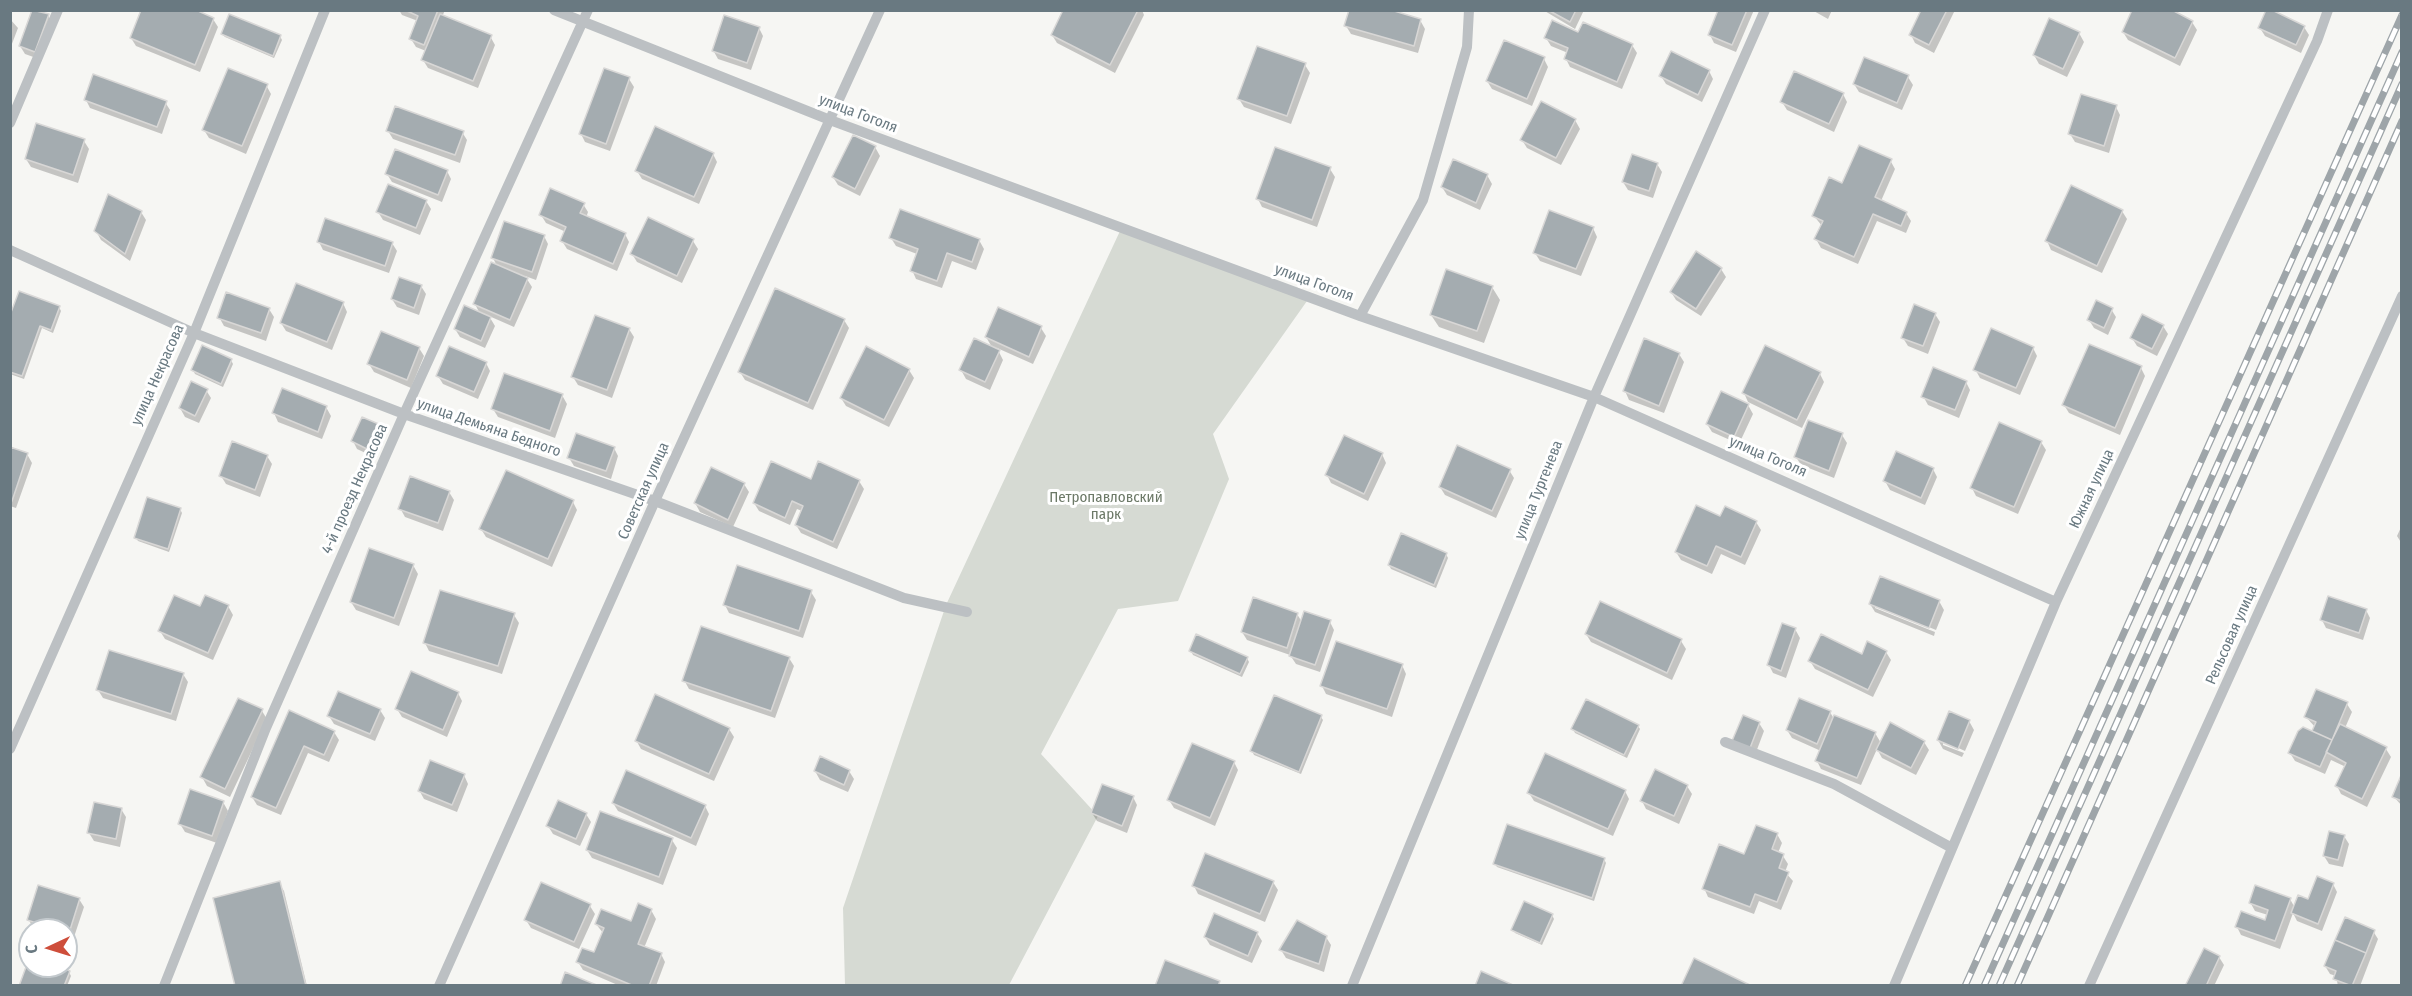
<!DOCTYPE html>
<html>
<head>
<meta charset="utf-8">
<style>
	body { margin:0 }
	#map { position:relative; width:2412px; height:996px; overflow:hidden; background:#f6f6f3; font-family:"Fira Sans Condensed",sans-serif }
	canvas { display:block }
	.frame { position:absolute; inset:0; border:12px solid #697981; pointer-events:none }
	.north { position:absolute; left:18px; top:918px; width:60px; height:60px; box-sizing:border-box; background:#fff; border:2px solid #c3c9cd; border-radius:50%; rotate:266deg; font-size:16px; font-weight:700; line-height:24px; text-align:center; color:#697981 }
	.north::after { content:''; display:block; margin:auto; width:21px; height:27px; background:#ce4e3b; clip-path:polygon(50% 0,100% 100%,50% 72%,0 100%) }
</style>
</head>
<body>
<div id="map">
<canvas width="2412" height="996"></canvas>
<div class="frame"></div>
<div class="north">С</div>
</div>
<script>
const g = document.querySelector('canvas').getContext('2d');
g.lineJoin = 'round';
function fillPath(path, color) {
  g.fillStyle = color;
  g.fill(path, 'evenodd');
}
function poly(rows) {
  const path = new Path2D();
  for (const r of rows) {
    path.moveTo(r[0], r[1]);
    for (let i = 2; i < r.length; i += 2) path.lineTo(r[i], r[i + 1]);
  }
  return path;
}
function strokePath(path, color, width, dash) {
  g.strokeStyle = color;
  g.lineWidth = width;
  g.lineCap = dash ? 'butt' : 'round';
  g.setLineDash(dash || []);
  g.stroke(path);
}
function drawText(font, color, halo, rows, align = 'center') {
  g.font = font + ' "Fira Sans Condensed",sans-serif';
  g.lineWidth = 6;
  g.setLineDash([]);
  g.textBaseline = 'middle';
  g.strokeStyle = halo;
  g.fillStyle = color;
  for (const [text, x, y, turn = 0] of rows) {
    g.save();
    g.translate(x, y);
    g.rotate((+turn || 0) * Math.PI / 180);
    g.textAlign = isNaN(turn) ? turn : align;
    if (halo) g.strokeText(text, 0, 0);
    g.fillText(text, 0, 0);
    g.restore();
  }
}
const green = poly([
	[1120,231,1307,301,1213,434,1229,479,1178,601,1118,609,1041,754,1098,816,1009,985,845,985,843,908,946,605]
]);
const shadow = poly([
	[33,10,48,15,52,24,39,59,25,54,20,46],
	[399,10,445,10,442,17,490,36,495,45,478,88,428,68,423,60,426,51,416,47,411,39,418,21,402,15],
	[1065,10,1142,10,1144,15,1115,73,1057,43,1052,35],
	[1350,10,1397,10,1396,13,1420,20,1425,29,1418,53,1351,34,1346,26],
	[1543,10,1584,10,1575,29],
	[1720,10,1754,10,1736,52,1714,43,1710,35],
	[1812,10,1832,10,1828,19],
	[1923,10,1955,10,1934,53,1915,43,1911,35],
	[10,19,18,28,10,49],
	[213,19,218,27,200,72,136,46,131,38],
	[2192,22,2197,30,2180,66,2128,40,2123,32],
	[2304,27,2309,35,2301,53,2265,36,2260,28],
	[759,28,763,36,751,70,718,59,713,50],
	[2079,33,2084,42,2067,77,2039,64,2034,55],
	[222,34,280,36,282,40,274,58,225,37],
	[1579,34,1632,45,1637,53,1622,89,1570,67,1566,59,1568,53,1551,46,1546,38],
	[1544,59,1548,67,1532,106,1492,89,1487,81],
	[1305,65,1310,73,1291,124,1244,107,1239,99],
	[1709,71,1713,79,1702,102,1666,84,1661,76],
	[1908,77,1913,85,1902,110,1859,92,1854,84],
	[629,79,634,87,610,151,585,142,581,134],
	[266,85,271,94,246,154,209,138,204,130],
	[1843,94,1847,102,1834,132,1787,110,1782,102],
	[86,100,165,102,170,110,162,134,90,108],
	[2116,107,2120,115,2109,153,2075,142,2070,134],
	[1575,120,1580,129,1561,165,1527,148,1522,140],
	[388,131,462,132,467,140,460,163,393,139],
	[84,141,89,149,78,183,31,167,26,159],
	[875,147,880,156,860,196,838,185,833,177],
	[713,154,717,162,699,204,642,179,637,171],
	[1890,160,1895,169,1881,201,1906,213,1911,221,1906,233,1877,221,1858,264,1821,248,1816,239,1822,226,1814,216,1843,185],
	[1657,164,1662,172,1653,198,1628,190,1623,182],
	[1330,169,1335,177,1317,227,1262,207,1258,199],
	[447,171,451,179,442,202,392,182,387,174],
	[1487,175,1492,184,1480,210,1447,195,1442,187],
	[426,201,431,209,420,235,383,220,378,212],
	[583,204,588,212,586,218,625,234,629,242,617,271,567,249,562,241,566,232,546,223,541,215],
	[2122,211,2127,219,2102,273,2051,250,2047,241],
	[141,212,146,220,130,261,101,240,96,231],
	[648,219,693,241,698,249,682,283,637,262,632,254],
	[1593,228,1597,237,1581,276,1540,261,1535,253],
	[544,236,548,244,536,280,525,276,532,287,514,327,489,316,495,326,485,348,460,337,455,329,480,314,475,304,497,266,493,258],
	[891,238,979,240,984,249,976,270,952,261,942,288,916,279,912,270,917,254,896,246],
	[319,242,392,243,397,251,389,273,323,250],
	[1721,269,1726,277,1701,316,1676,300,1671,292],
	[421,286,426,294,419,315,397,307,392,299],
	[1492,287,1500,300,1484,343,1439,327,1431,315],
	[343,303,347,312,332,350,286,331,281,323],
	[59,307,61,311,53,333,42,328,24,379,10,374,10,320],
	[269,309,274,317,266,341,224,326,219,317],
	[2111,309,2116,317,2108,335,2094,328,2089,320],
	[1935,314,1940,322,1928,354,1908,346,1903,338],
	[844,320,849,328,813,410,745,380,740,372],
	[2163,326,2168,334,2157,356,2137,346,2132,338],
	[1041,328,1046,336,1033,364,997,348,1003,360,990,390,966,379,961,370,993,349,986,337],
	[629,329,634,337,612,398,578,385,573,377],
	[419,348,424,356,411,388,374,372,369,364],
	[2033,348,2037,356,2020,395,1980,378,1975,369],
	[1679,354,1684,362,1664,413,1629,400,1625,391],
	[231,360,233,364,223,387,195,374,193,370],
	[486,363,490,371,478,399,443,384,438,376],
	[2141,368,2145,376,2120,435,2069,413,2064,405],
	[909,370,914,378,889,427,846,406,841,398],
	[1820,374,1824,382,1802,428,1748,402,1744,393],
	[1966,382,1970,390,1959,418,1928,405,1923,396],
	[206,390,211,398,199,423,185,417,180,408],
	[1722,393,1748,405,1753,414,1739,444,1712,432,1707,424],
	[562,395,567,404,555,438,498,417,493,409],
	[326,407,331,416,322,439,278,422,274,413],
	[380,427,385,435,374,457,357,449,353,441],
	[1842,435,1847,443,1834,478,1801,465,1796,457],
	[2041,442,2046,450,2018,514,1976,496,1972,488],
	[614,448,618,456,611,479,574,466,569,458],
	[10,449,27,454,32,463,16,508,10,506],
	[1382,454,1386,463,1368,501,1331,483,1327,475],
	[267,456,272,464,260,497,226,484,221,476],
	[1933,469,1937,477,1925,505,1890,490,1885,481],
	[1509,470,1514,478,1496,518,1445,495,1440,487],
	[812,481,859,481,864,489,837,549,801,533,796,525,802,511,797,509,790,525,759,511,754,503],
	[744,484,749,492,733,527,700,512,695,503],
	[449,492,454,500,443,531,405,517,400,508],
	[573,502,577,510,552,567,486,537,481,529],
	[180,509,182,513,169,552,138,541,136,538],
	[1721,518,1756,522,1761,530,1745,565,1721,554,1712,574,1681,560,1676,552],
	[2402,525,2402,544,2397,536],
	[1446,554,1448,558,1436,588,1391,569,1389,565],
	[413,565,418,574,399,626,356,610,351,602],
	[811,592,816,600,803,638,729,613,725,605],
	[1939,601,1944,610,1936,630,1875,605,1875,608,1935,632,1934,636,1875,612,1870,604],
	[1601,603,1681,641,1686,649,1672,680,1591,642,1586,634],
	[228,606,233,615,213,660,165,639,160,631,200,608],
	[2366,610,2370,618,2363,640,2326,628,2322,620],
	[1297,614,1302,622,1330,622,1334,630,1320,672,1296,664,1290,655,1247,640,1242,632],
	[514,615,519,623,502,674,429,651,425,643],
	[1795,629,1800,638,1786,678,1773,673,1769,665],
	[1191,651,1247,658,1249,662,1242,677,1193,655],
	[1886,652,1891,660,1873,697,1815,669,1810,661],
	[789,658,794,666,775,718,689,689,684,680],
	[1402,665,1406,674,1392,717,1326,694,1322,686],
	[183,674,188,682,176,721,103,698,98,690],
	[458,693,462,701,447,737,402,717,397,709],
	[2347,704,2352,712,2345,728,2386,749,2391,757,2367,807,2341,794,2337,786,2346,767,2331,760,2325,774,2295,761,2290,753,2313,733,2315,727,2306,717],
	[380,710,385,718,375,741,334,724,329,716],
	[262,711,267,719,230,797,207,786,202,777],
	[290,712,334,732,339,740,329,762,308,753,281,815,257,805,252,797],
	[1830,712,1834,719,1875,733,1881,743,1924,742,1929,750,1916,775,1882,758,1877,749,1861,785,1821,769,1817,761,1821,751,1792,738,1787,730],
	[1321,717,1323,720,1301,774,1254,755,1252,751],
	[1969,721,1974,730,1965,751,1943,741,1943,745,1964,753,1962,757,1943,749,1938,740],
	[1759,723,1764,731,1755,755,1739,749],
	[1638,726,1640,729,1627,758,1575,733,1573,729],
	[729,729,734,737,714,781,641,749,636,740],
	[1234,762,1238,770,1215,826,1174,808,1169,800],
	[815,771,849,771,854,779,848,792,820,780],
	[464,775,468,784,457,812,424,799,419,790],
	[2402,777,2402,806,2394,797],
	[1687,786,1692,794,1679,824,1646,809,1642,801],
	[1625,791,1629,799,1613,836,1534,801,1529,793],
	[1133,797,1137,805,1127,833,1097,821,1092,813],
	[223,802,228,811,217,843,185,832,180,824],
	[613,803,705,806,709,814,696,846,618,811],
	[121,809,126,817,120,847,94,841,89,833],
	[586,814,591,822,580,846,553,834,548,826],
	[1777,834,1782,843,1778,853,1783,856,1788,864,1785,872,1793,881,1781,910,1759,901,1754,914,1708,897,1704,888],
	[2344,836,2349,844,2343,867,2329,864,2324,856],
	[672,840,677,848,663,885,592,858,587,850],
	[1604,859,1606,863,1594,901,1497,867,1495,864],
	[1273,882,1278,890,1265,922,1198,894,1194,886],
	[279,883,284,891,307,986,236,986],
	[542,884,590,906,595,914,579,949,531,928,526,920],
	[2333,884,2337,892,2322,931,2297,921,2293,913,2280,949,2241,935,2237,927,2266,922,2268,915,2255,911,2250,902,2290,899,2295,908],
	[79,899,84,907,73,940,66,938,66,930,40,930,33,928,29,920],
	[651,910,656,919,644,948,661,954,665,962,656,986,620,986,583,970,578,962,595,954,603,933,596,924,631,923],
	[1552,915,1554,919,1542,945,1515,933,1513,929],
	[2373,931,2378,939,2360,986,2338,986,2336,976,2330,974,2325,966],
	[1257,933,1262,941,1252,963,1210,945,1205,937],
	[1326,937,1331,945,1324,972,1286,958,1281,950],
	[2219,957,2224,965,2214,986,2187,986],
	[30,960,30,966,52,966,69,972,71,976,67,986,21,986]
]);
const building = poly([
	[32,10,49,14,35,52,19,46,32,10],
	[141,10,196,10,214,18,195,65,130,38,141,10],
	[405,10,438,10,424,45,409,39,418,16,405,10],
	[1063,10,1138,10,1110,65,1051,35,1063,10],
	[1349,10,1391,10,1421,19,1414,46,1344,26,1349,10],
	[1548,10,1576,10,1570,22,1548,10],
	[1718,10,1747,10,1732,45,1708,35,1718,10],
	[1921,10,1947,10,1929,45,1909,35,1921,10],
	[2132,10,2172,10,2193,21,2175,58,2122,32,2132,10],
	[2266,10,2272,10,2305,26,2296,45,2258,28,2266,10],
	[229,14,281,35,273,56,221,34,229,14],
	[440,14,492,35,473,81,421,60,440,14],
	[724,15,760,27,747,63,712,51,724,15],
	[2049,18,2080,32,2063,69,2033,55,2049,18],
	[1552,20,1578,32,1583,22,1633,44,1617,82,1564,59,1568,48,1544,38,1552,20],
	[1504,40,1545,57,1527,99,1486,81,1504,40],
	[1257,46,1306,63,1287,116,1237,99,1257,46],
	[1671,51,1710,70,1698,95,1659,76,1671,51],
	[1864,57,1909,75,1897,103,1853,84,1864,57],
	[228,68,268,84,242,146,202,130,228,68],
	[604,68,630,77,606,144,579,134,604,68],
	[1794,71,1844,93,1829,124,1780,102,1794,71],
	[93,74,167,101,157,127,84,100,93,74],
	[2081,94,2117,105,2104,146,2068,134,2081,94],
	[1541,101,1576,119,1556,158,1520,140,1541,101],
	[395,106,464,131,455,155,386,131,395,106],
	[36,123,85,139,73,175,25,159,36,123],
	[655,126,714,153,694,197,635,171,655,126],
	[853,135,876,146,855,189,832,177,853,135],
	[1859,145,1892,159,1875,197,1907,212,1901,226,1873,214,1854,257,1814,239,1823,221,1812,216,1829,177,1842,183,1859,145],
	[1275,147,1331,167,1312,220,1256,199,1275,147],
	[395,149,448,170,438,195,385,174,395,149],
	[1632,154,1658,163,1649,191,1622,182,1632,154],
	[1453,159,1488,174,1476,203,1441,187,1453,159],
	[388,184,427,200,416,228,376,212,388,184],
	[2071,185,2123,210,2097,266,2045,241,2071,185],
	[550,188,585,203,580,213,626,233,613,264,560,241,566,227,539,215,550,188],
	[108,194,142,211,125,254,94,231,108,194],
	[900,209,980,239,972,262,947,253,937,281,910,271,918,249,889,238,900,209],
	[1549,210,1594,227,1576,269,1533,253,1549,210],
	[648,217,694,239,677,276,630,254,648,217],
	[325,218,393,242,385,266,317,242,325,218],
	[504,221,545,235,532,272,491,258,504,221],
	[1696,251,1722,268,1696,309,1670,292,1696,251],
	[491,262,528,278,510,320,473,304,491,262],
	[1446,269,1493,286,1477,331,1430,315,1446,269],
	[399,277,422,285,414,308,391,299,399,277],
	[296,283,344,302,327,342,280,323,296,283],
	[775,288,845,319,808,403,738,372,775,288],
	[19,291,60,306,51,330,40,326,22,376,10,372,10,315,19,291],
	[226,292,270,308,261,333,217,318,226,292],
	[2096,300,2113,308,2104,328,2087,320,2096,300],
	[1914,304,1936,313,1923,346,1901,338,1914,304],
	[464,305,491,317,481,341,454,329,464,305],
	[998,307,1042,326,1029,357,985,337,998,307],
	[2142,314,2164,325,2152,349,2130,338,2142,314],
	[595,315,630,328,607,390,571,377,595,315],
	[1991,328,2034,347,2016,388,1973,370,1991,328],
	[381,331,420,347,407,380,367,364,381,331],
	[974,338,1000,350,985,382,959,370,974,338],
	[1644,338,1680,353,1659,406,1623,391,1644,338],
	[2089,344,2142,366,2115,428,2062,405,2089,344],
	[202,345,232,359,221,384,191,370,202,345],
	[1765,345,1821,372,1797,420,1742,393,1765,345],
	[449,346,487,362,474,392,436,376,449,346],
	[866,346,910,369,884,420,840,398,866,346],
	[1933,367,1967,381,1955,410,1921,397,1933,367],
	[504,373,563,394,550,431,491,409,504,373],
	[191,381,208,389,195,416,179,408,191,381],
	[282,388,327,406,318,432,272,413,282,388],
	[1721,391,1749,404,1734,437,1706,424,1721,391],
	[362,417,381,425,369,450,351,441,362,417],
	[1808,420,1843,433,1829,471,1794,457,1808,420],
	[1999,422,2042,441,2014,507,1970,488,1999,422],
	[576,433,615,447,606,471,567,458,576,433],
	[1344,435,1383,453,1364,494,1325,475,1344,435],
	[232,441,268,455,255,490,219,476,232,441],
	[1457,445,1511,469,1492,511,1439,487,1457,445],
	[10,447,28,453,12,501,10,500,10,447],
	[1896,451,1934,468,1921,498,1883,481,1896,451],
	[771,461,811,479,818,461,860,480,833,542,795,525,803,506,792,501,785,518,753,503,771,461],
	[711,467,745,483,728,520,694,503,711,467],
	[506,470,574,500,548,559,479,529,506,470],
	[410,476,450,491,438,523,398,509,410,476],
	[147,497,181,508,168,549,134,538,147,497],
	[1696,505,1720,516,1725,506,1757,521,1741,557,1716,546,1707,566,1675,552,1696,505],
	[1401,533,1447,553,1434,585,1388,565,1401,533],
	[369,548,414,564,394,618,350,602,369,548],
	[737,565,812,590,799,631,723,605,737,565],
	[1880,576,1940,600,1929,628,1869,604,1880,576],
	[440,590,515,613,498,666,423,643,440,590],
	[174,595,200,606,205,595,229,605,208,653,158,631,174,595],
	[2328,596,2367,609,2359,633,2320,620,2328,596],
	[1253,597,1298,613,1287,648,1241,632,1253,597],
	[1600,601,1682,639,1667,673,1585,634,1600,601],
	[1304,611,1331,620,1315,665,1289,656,1304,611],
	[1782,623,1796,628,1781,671,1767,665,1782,623],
	[701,626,790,657,771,711,682,681,701,626],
	[1196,634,1248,657,1240,674,1189,651,1196,634],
	[1821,634,1862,654,1867,641,1887,651,1868,690,1808,661,1821,634],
	[1336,641,1403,664,1387,709,1320,686,1336,641],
	[109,650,184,673,171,714,96,690,109,650],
	[411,671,459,692,443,730,395,709,411,671],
	[2316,689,2348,702,2332,740,2312,731,2316,722,2304,717,2316,689],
	[338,691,381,709,370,734,327,716,338,691],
	[655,694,730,728,709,774,635,741,655,694],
	[1274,695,1322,715,1299,772,1250,751,1274,695],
	[238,698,263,709,225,789,200,777,238,698],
	[1799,698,1831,711,1817,744,1786,730,1799,698],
	[1586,699,1639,725,1624,755,1571,729,1586,699],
	[289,710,335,731,324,755,304,746,276,808,251,797,289,710],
	[1949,711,1970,720,1958,749,1937,740,1949,711],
	[1743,715,1760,722,1750,748,1732,741,1743,715],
	[1834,715,1876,732,1857,778,1815,761,1834,715],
	[1890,722,1925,741,1911,768,1876,750,1890,722],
	[2340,724,2387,747,2362,799,2335,786,2346,763,2326,752,2340,724],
	[2303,727,2332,740,2320,767,2288,753,2298,731,2303,727],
	[1192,743,1235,761,1210,818,1167,800,1192,743],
	[1545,753,1626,790,1608,829,1527,793,1545,753],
	[820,756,850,770,844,785,814,771,820,756],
	[430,760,465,774,452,805,418,791,430,760],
	[1655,769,1688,785,1674,816,1640,801,1655,769],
	[626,770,706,805,691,838,612,803,626,770],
	[2402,773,2402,801,2392,797,2402,773],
	[1102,784,1134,796,1122,826,1091,813,1102,784],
	[190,789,224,801,212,836,178,824,190,789],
	[558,800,587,813,576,839,546,826,558,800],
	[94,802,122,808,116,839,87,833,94,802],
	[600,811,673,838,659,877,586,850,600,811],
	[1507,824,1605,858,1592,898,1493,864,1507,824],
	[1756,825,1778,833,1772,849,1784,854,1779,868,1789,872,1777,902,1755,894,1750,907,1702,889,1719,844,1744,854,1756,825],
	[2329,831,2345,835,2338,860,2323,856,2329,831],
	[1205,853,1274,881,1260,914,1192,886,1205,853],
	[2317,876,2334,883,2318,924,2291,913,2298,895,2308,899,2317,876],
	[280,881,306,986,235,986,213,898,280,881],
	[541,882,591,904,574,942,524,920,541,882],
	[38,885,80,898,69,933,27,920,38,885],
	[2255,885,2291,898,2275,941,2235,927,2241,911,2265,920,2268,910,2249,903,2255,885],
	[1524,901,1553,914,1540,943,1511,930,1524,901],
	[638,903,652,909,638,944,662,953,649,986,634,986,576,962,582,948,594,952,604,928,595,924,601,909,631,921,638,903],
	[1214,913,1258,932,1248,956,1204,937,1214,913],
	[2345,917,2375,930,2366,953,2335,940,2345,917],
	[1297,920,1327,936,1319,964,1279,950,1297,920],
	[2335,940,2366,953,2352,986,2333,979,2336,971,2324,966,2335,940],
	[2204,948,2220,956,2206,986,2185,986,2204,948],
	[30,956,30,966,57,966,70,971,64,986,19,986,30,956],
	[1694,958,1752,986,1681,986,1694,958],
	[1165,960,1220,981,1218,986,1155,986,1165,960],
	[1481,971,1513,985,1513,986,1475,986,1481,971],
	[565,972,599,986,560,986,565,972]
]);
const minor = poly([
	[554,10,830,120,1360,316,1594,397,2056,602],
	[10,123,58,10],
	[10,250,194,333,404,414,655,501,904,598,967,612],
	[1360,316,1423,200,1467,47,1469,10],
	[1725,742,1834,784,1952,848],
	[10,749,194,333,325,10],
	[164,986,266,728,404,414,588,10],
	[439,986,655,501,880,10],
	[1352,986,1594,397,1765,10],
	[1894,986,2056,602,2317,41,2328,10],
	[2089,986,2402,296]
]);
const rail = poly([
	[1965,986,2402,15],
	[1984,986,2402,52],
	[1999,986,2402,84],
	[2017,986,2402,121]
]);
const streetNames = [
	["улица Гоголя",858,114,21],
	["улица Гоголя",1314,283,20],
	["улица Некрасова",158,375,-66],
	["улица Демьяна Бедного",489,428,19],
	["улица Гоголя",1768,457,23],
	["4-й проезд Некрасова",355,489,-66],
	["Южная улица",2092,489,-65],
	["улица Тургенева",1539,490,-68],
	["Советская улица",644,491,-66],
	["Рельсовая улица",2232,635,-66]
];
const parkNames = [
	["Петропавловский",1106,498],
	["парк",1106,515]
];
fillPath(green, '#d6dad3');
fillPath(shadow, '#0003');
fillPath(building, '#a4acb0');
strokePath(building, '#d8d7d6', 1.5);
strokePath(minor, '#bcc0c3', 10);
strokePath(rail, '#9ea5a9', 7);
strokePath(rail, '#fff', 4.5, [14]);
drawText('15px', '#697981', '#fff', streetNames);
drawText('15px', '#6c7967', '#fff', parkNames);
</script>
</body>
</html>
